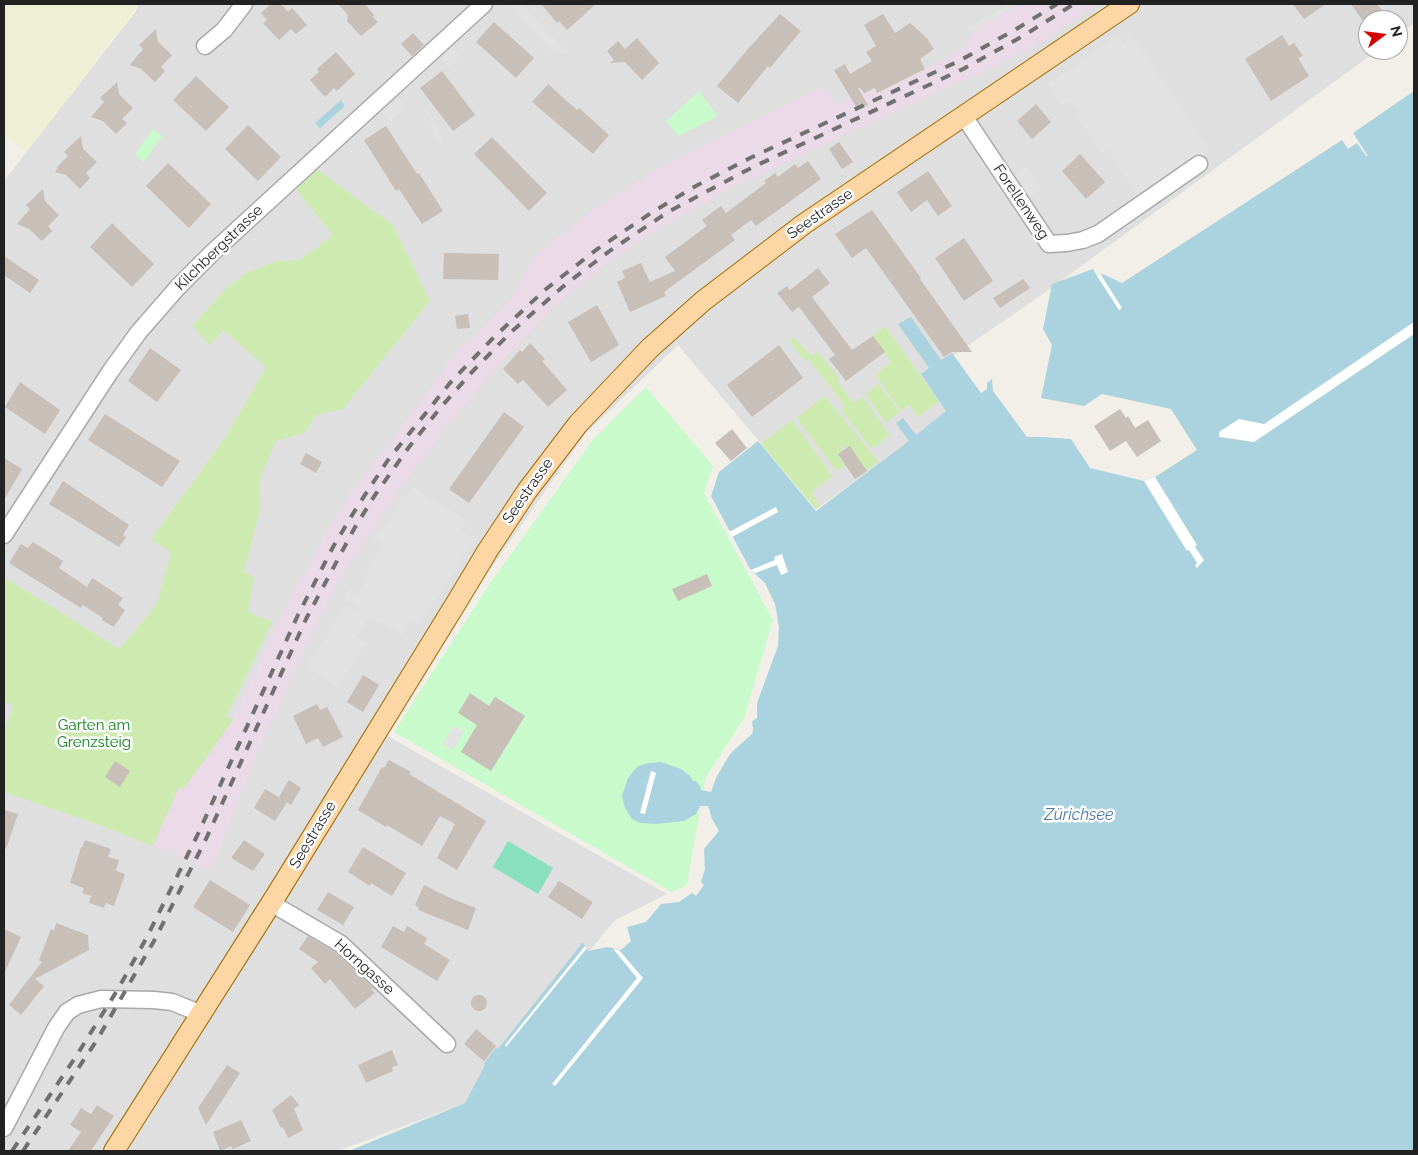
<!DOCTYPE html>
<html>
<head>
<meta charset="utf-8">
<style>
	body { margin:0 }
	#map { position:relative; width:1418px; height:1155px; overflow:hidden; background:#f2efe9; font-family:Raleway,sans-serif }
	canvas { display:block }
	.frame { position:absolute; inset:0; border:5px solid #222; pointer-events:none }
	.north { position:absolute; left:1358px; top:10px; width:50px; height:50px; box-sizing:border-box; background:#fff; border:1px solid #a7a7a7; border-radius:50%; rotate:75deg; font-size:14px; font-weight:700; line-height:20px; text-align:center; color:#222 }
	.north::after { content:''; display:block; margin:auto; width:18px; height:22px; background:#d40000; clip-path:polygon(50% 0,100% 100%,50% 72%,0 100%) }
</style>
</head>
<body>
<div id="map">
<canvas width="1418" height="1155"></canvas>
<div class="frame"></div>
<div class="north">N</div>
</div>
<script>
const g = document.querySelector('canvas').getContext('2d');
g.lineJoin = 'round';
function fillPath(path, color) {
  g.fillStyle = color;
  g.fill(path, 'evenodd');
}
function poly(rows) {
  const path = new Path2D();
  for (const r of rows) {
    if (r.length === 3) {
      path.moveTo(r[0] + r[2], r[1]);
      path.arc(r[0], r[1], r[2], 0, 2 * Math.PI);
      continue;
    }
    path.moveTo(r[0], r[1]);
    for (let i = 2; i < r.length; i += 2) path.lineTo(r[i], r[i + 1]);
  }
  return path;
}
function strokePath(path, color, width, dash) {
  g.strokeStyle = color;
  g.lineWidth = width;
  g.lineCap = dash ? 'butt' : 'round';
  g.setLineDash(dash || []);
  g.stroke(path);
}
function drawText(font, color, halo, rows, align = 'center') {
  g.font = font + ' Raleway,sans-serif';
  g.lineWidth = 5;
  g.setLineDash([]);
  g.textBaseline = 'middle';
  g.strokeStyle = halo;
  g.fillStyle = color;
  for (const [text, x, y, turn = 0] of rows) {
    g.save();
    g.translate(x, y);
    g.rotate((+turn || 0) * Math.PI / 180);
    g.textAlign = isNaN(turn) ? turn : align;
    if (halo) g.strokeText(text, 0, 0);
    g.fillText(text, 0, 0);
    g.restore();
  }
}
const residential = poly([
	[139,4,1414,4,1414,23,1398,35,1398,20,1368,20,1368,50,1378,50,1040,296,925,375,951,414,816,509,678,345,586,433,442,638,384,734,667,894,615,920,465,1103,338,1151,4,1151,4,181,136,11]
]);
const industrial = poly([
	[1020,4,1099,4,1034,48,735,186,690,211,646,236,608,262,551,309,499,365,445,429,406,480,339,580,298,663,251,767,220,847,207,871,175,854,153,846,179,787,183,789,233,720,276,627,326,532,351,492,426,394,455,353,513,298,535,255,595,208,669,162,823,87,835,104,861,92,862,94,875,88,878,93,942,60,968,45,967,38,972,32]
]);
const farmland = poly([
	[4,4,138,4,136,9,26,152,4,135]
]);
const grass = poly([
	[318,170,393,225,430,301,343,409,316,415,304,433,276,441,259,480,260,510,244,572,254,577,248,612,272,622,227,716,233,720,183,790,179,787,153,846,91,822,4,792,4,735,13,705,4,702,4,577,119,649,157,604,171,553,151,539,225,438,266,367,223,330,210,345,192,326,224,290,244,274,276,261,300,260,333,235,296,189],
	[885,326,939,401,918,417,909,404,901,411,875,375,891,362,873,336],
	[793,337,811,356,818,351,840,380,838,382,853,403,862,397,890,435,872,449,841,409,845,406,808,359,805,361,789,341],
	[878,384,900,412,886,423,865,394],
	[825,396,878,461,867,471,842,445,840,447,843,451,838,455,846,466,837,471,796,418],
	[792,420,833,476,815,490,813,494,820,506,816,509,761,444]
]);
const park = poly([
	[699,91,718,116,678,136,666,121],
	[153,129,162,136,143,163,135,154],
	[646,387,713,466,704,493,773,620,744,718,705,779,687,885,672,892,394,732,489,585,592,441]
]);
const pitch = poly([
	[508,841,553,868,538,894,493,867]
]);
const parking = poly([
	[508,4,523,4,568,53,552,52],
	[1009,4,1019,4,971,32,968,27],
	[1131,32,1210,151,1139,199,1106,150,1101,153,1074,114,1079,110,1073,102,1060,104,1047,84,1118,35,1124,43],
	[453,48,463,57,449,69,441,59],
	[398,98,407,107,390,122,382,112],
	[426,105,444,142,439,144,423,108],
	[1026,166,1042,190,1031,198,1014,175],
	[413,487,467,520,461,530,475,539,420,625,410,619,402,635,370,617,357,636,367,643,338,688,307,668,345,604,355,610,357,608,344,598,349,589,358,594,366,582,362,579,382,545,373,539,404,497,406,498],
	[454,726,464,732,452,750,442,744]
]);
const water = poly([
	[1414,91,1414,1151,349,1151,465,1103,485,1065,484,1063,496,1048,498,1049,583,942,588,951,607,947,621,950,631,941,627,927,646,922,661,904,679,902,692,893,696,896,704,885,701,882,705,869,704,849,719,831,712,819,708,806,700,806,696,814,684,821,656,824,640,823,632,819,625,808,622,796,628,778,638,766,649,763,661,762,681,769,690,776,693,781,696,781,700,786,701,790,711,792,716,778,727,759,732,752,752,734,753,729,752,721,757,718,757,703,778,646,779,627,775,604,765,583,750,569,711,496,719,472,758,441,816,511,909,441,896,423,903,418,916,435,946,411,921,374,929,368,898,324,911,317,941,360,952,353,981,393,987,389,987,383,992,379,993,391,1027,437,1043,437,1071,439,1090,468,1144,481,1155,477,1197,450,1171,409,1102,394,1084,406,1041,398,1052,345,1043,329,1052,284,1093,269,1097,276,1103,274,1122,283,1342,140,1348,149,1357,143,1366,156,1368,156,1353,133],
	[341,100,345,106,320,128,315,123]
]);
const pier = poly([
	[1101,275,1122,308,1119,310,1097,276],
	[1414,322,1414,334,1254,442,1220,437,1219,435,1219,432,1239,419,1264,424],
	[1155,477,1197,545,1195,547,1204,560,1197,568,1195,566,1197,563,1189,550,1187,551,1144,481],
	[776,507,778,512,732,537,729,532],
	[782,554,788,572,781,575,777,565,755,573,751,570,775,560,774,557],
	[651,771,656,773,645,814,640,813],
	[585,946,587,948,506,1047,505,1045],
	[614,949,619,950,643,978,555,1086,552,1084,637,978,614,950]
]);
const building = poly([
	[271,4,281,4,288,12,292,8,307,25,296,34,291,29,279,40,263,23,267,20,261,13],
	[338,4,365,4,374,15,373,17,378,22,361,36,347,21,348,15],
	[541,4,596,4,567,30,559,21,557,23],
	[1293,4,1326,4,1304,19],
	[1351,4,1377,4,1384,13,1374,20,1368,20,1368,24,1366,25],
	[780,14,801,31,770,68,768,66,738,103,717,86,748,49],
	[883,14,895,33,910,23,926,37,934,49,920,59,925,69,877,93,875,88,864,93,860,88,858,88,868,105,858,110,834,70,845,64,850,74,872,61,866,52,876,46,864,25],
	[494,22,534,58,516,78,476,42],
	[156,29,158,42,172,55,161,67,165,71,155,82,141,69,130,65,143,49,139,45],
	[413,33,424,45,412,56,401,44],
	[1282,35,1289,46,1294,43,1303,56,1298,58,1309,76,1271,101,1245,59],
	[637,38,659,63,642,80,625,62,610,63,614,60,607,51,618,41,625,49],
	[336,52,355,74,337,91,334,88,325,97,310,80,319,72,317,69],
	[442,71,475,115,453,131,420,88],
	[196,76,229,107,206,131,173,100],
	[117,82,119,94,133,108,122,119,127,123,116,134,103,121,91,117,104,102,100,98],
	[548,84,577,110,579,108,609,135,593,154,532,102],
	[1036,104,1051,122,1032,139,1017,121],
	[248,125,281,157,258,181,225,149],
	[386,126,417,174,419,173,443,211,422,224,399,189,396,191,364,140],
	[81,136,83,149,97,162,86,173,90,178,80,189,66,175,55,172,58,168,57,167,68,156,64,152],
	[492,137,547,193,529,211,474,154],
	[839,142,853,162,842,169,829,149],
	[1080,154,1105,182,1086,199,1062,171],
	[808,161,821,179,756,226,751,220,731,235,735,240,664,292,666,296,630,312,617,282,625,278,622,271,641,263,650,282,675,271,665,257,707,226,702,220,721,206,726,213,766,183,764,181,775,173,778,177,795,164,798,168],
	[168,163,211,204,189,228,146,186],
	[928,171,952,206,938,216,927,200,911,212,897,192],
	[43,189,45,201,59,215,48,226,52,231,42,241,29,229,17,224,30,209,26,205],
	[872,210,921,278,920,279,972,352,952,352,944,357,866,248,852,258,835,234],
	[112,223,154,264,132,287,90,247],
	[964,238,993,281,964,301,935,258],
	[444,253,499,254,498,280,443,279],
	[4,256,39,280,30,293,4,275],
	[818,268,830,283,812,297,852,350,873,336,885,352,846,381,829,359,835,355,799,307,792,312,777,293,787,286,790,290],
	[1023,279,1030,288,1000,308,993,298],
	[597,305,619,345,591,362,568,322],
	[468,314,470,328,457,329,455,316],
	[530,343,545,359,542,361,567,390,548,407,523,380,518,384,503,369,520,350,522,352],
	[779,345,803,378,752,417,727,385],
	[150,348,181,370,157,402,128,381],
	[20,382,60,410,45,434,5,407],
	[1120,409,1126,418,1128,416,1135,428,1148,420,1161,441,1137,457,1126,441,1110,451,1094,426],
	[504,412,524,427,469,503,449,489],
	[105,414,180,461,162,487,88,440],
	[732,429,747,448,731,461,715,443],
	[850,446,867,471,855,479,838,454],
	[306,453,322,462,316,473,300,464],
	[4,458,22,469,4,500],
	[63,481,129,525,123,535,126,537,119,547,49,504],
	[33,542,63,561,59,568,87,587,92,578,123,598,118,605,125,610,114,627,102,620,103,618,83,605,81,608,9,563,21,544,28,548],
	[707,574,712,586,678,601,672,589],
	[363,675,379,685,363,712,347,702],
	[470,693,489,706,495,697,525,716,491,771,461,752,477,725,458,713],
	[317,704,320,710,327,707,343,737,323,747,318,738,306,744,293,716],
	[389,760,411,772,409,774,486,821,457,870,437,858,455,824,440,816,422,846,387,825,386,827,358,810,382,767,384,768],
	[115,761,130,771,120,787,105,777],
	[289,780,301,788,291,805,279,797],
	[265,789,287,802,275,821,254,808],
	[4,810,18,814,6,849,4,848],
	[85,840,111,849,108,857,119,860,116,871,125,874,114,906,106,903,104,908,89,903,91,896,82,893,84,888,70,883,81,847,82,848],
	[244,840,265,854,253,871,231,858],
	[363,847,406,873,392,896,371,883,370,886,348,872],
	[210,880,250,905,233,932,193,907],
	[559,881,593,902,582,919,548,897],
	[424,885,450,898,476,908,468,930,418,910,419,908,415,905],
	[328,892,354,907,343,925,317,910],
	[56,923,88,935,89,950,35,979,44,986,21,1015,9,1005,42,962,39,960,51,929,54,931],
	[393,926,404,932,407,926,427,938,424,944,450,960,437,981,381,947],
	[4,929,21,937,4,974],
	[308,936,335,952,373,988,371,989,375,993,355,1009,330,979,325,984,311,968,318,962,299,949],
	[479,1003,8],
	[476,1029,496,1046,484,1061,464,1044],
	[392,1050,398,1065,392,1067,393,1071,366,1083,358,1065],
	[227,1065,240,1073,206,1125,198,1108],
	[291,1095,299,1105,294,1109,303,1130,288,1138,283,1127,281,1128,272,1110],
	[97,1105,114,1116,91,1151,68,1151,81,1132,70,1125,81,1108,91,1114],
	[241,1120,251,1141,233,1149,231,1146,220,1151,213,1132]
]);
const minor = poly([
	[205,46,224,30,244,4],
	[963,115,1049,244,1067,243,1083,240,1098,234,1199,164],
	[4,535,110,372,138,333,178,287,213,252,484,4],
	[271,903,341,944,447,1044],
	[4,1128,56,1028,67,1012,78,1005,101,999,154,1000,172,1002,202,1014]
]);
const major = poly([
	[114,1151,277,894,458,600,488,550,527,491,578,424,650,348,703,301,804,224,1129,4]
]);
const rail = poly([
	[12,1151,75,1058,118,989,147,937,197,836,298,615,333,547,357,507,388,460,450,383,494,337,546,289,596,250,651,213,694,187,750,158,959,61,1018,28,1057,4],
	[23,1151,97,1040,154,941,206,839,306,619,354,529,375,495,409,447,441,407,471,373,511,332,566,284,611,250,668,212,753,167,963,69,1023,36,1074,4]
]);
const streetNames = [
	["Forellenweg",1021,202,56],
	["Seestrasse",820,214,-35],
	["Kilchbergstrasse",219,248,-44],
	["Seestrasse",528,491,-55],
	["Seestrasse",313,835,-59],
	["Horngasse",364,967,42]
];
const parkNames = [
	["Garten am",94,725],
	["Grenzsteig",94,742]
];
const waterNames = [
	["Zürichsee",1079,815]
];
fillPath(residential, '#e0dfdf');
fillPath(industrial, '#ebdbe8');
fillPath(farmland, '#eef0d5');
fillPath(grass, '#cdebb0');
fillPath(park, '#c8facc');
fillPath(pitch, '#88e0be');
fillPath(parking, '#e2e2e2');
fillPath(water, '#aad3df');
fillPath(pier, '#fff');
fillPath(building, '#c7bfb8');
strokePath(minor, '#a9a9a9', 19);
strokePath(major, '#a06b00', 22);
strokePath(minor, '#fff', 16);
strokePath(major, '#fcd6a4', 20);
strokePath(rail, '#707070', 4, [10, 10]);
drawText('15px', '#222', '#fff', streetNames);
drawText('15px', '#0c8416', '#fff', parkNames);
drawText('italic 16px', '#4a7aab', '#fff', waterNames);
</script>
</body>
</html>
